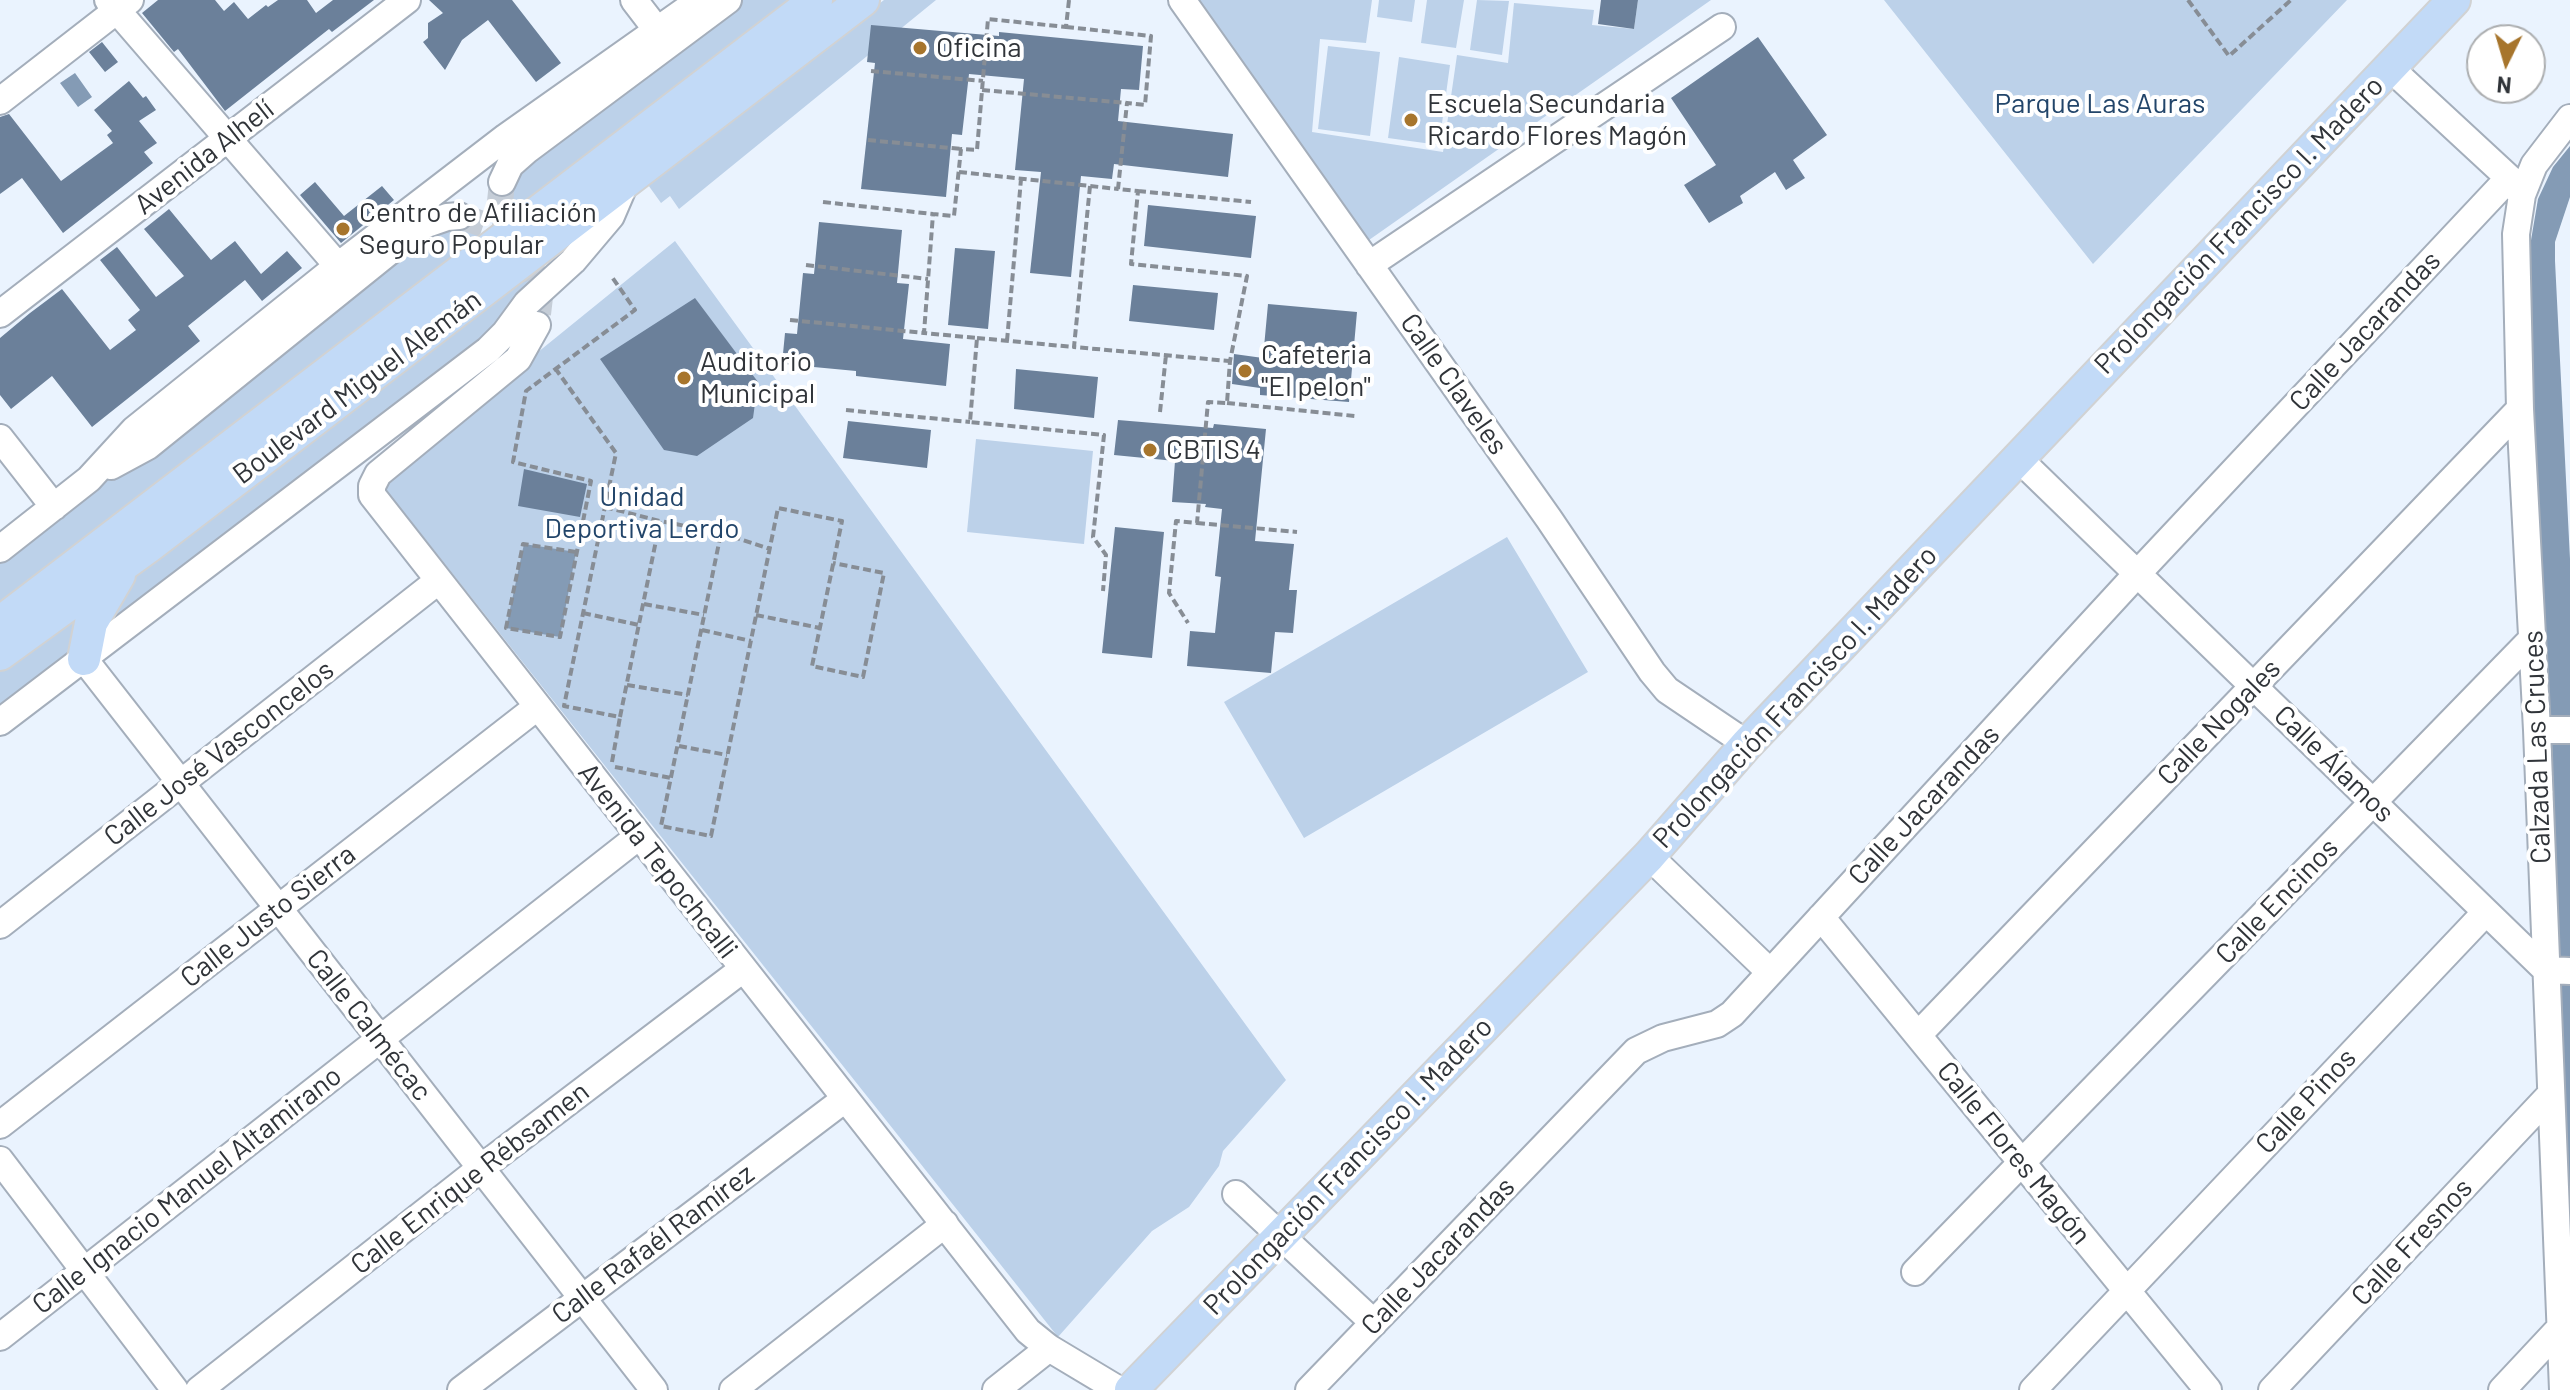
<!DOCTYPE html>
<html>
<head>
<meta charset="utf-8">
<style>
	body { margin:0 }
	#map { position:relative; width:2570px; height:1390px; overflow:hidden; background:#eaf3fe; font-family:Barlow,sans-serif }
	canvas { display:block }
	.north { position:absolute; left:2466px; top:24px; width:80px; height:80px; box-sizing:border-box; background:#fff; border:2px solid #acaeb0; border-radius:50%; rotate:185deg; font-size:22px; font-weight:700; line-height:32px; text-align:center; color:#303439 }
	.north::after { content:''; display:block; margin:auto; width:28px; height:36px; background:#a7752c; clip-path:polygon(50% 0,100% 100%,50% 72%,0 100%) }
</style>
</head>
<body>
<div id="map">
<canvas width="2570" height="1390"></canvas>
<div class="north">N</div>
</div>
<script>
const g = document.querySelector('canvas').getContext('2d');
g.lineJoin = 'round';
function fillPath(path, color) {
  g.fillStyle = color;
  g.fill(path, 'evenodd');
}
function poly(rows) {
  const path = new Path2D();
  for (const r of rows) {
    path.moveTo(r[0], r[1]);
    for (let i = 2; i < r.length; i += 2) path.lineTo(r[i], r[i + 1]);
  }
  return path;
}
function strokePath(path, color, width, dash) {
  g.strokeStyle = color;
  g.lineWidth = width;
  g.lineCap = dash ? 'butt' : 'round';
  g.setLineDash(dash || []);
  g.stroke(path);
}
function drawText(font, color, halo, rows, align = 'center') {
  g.font = font + ' Barlow,sans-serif';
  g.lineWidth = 8;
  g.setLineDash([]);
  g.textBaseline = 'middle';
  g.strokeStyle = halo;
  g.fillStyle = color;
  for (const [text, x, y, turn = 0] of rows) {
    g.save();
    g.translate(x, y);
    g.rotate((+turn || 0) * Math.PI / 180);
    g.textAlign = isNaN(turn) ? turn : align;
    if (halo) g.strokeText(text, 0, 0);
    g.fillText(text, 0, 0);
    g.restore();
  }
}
const green = poly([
	[735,0,807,0,509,225,510,187,518,168],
	[884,0,936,0,679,209,670,196,661,203,646,182],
	[1197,0,1372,0,1366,43,1320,39,1312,132,1443,152,1457,55,1508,63,1514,3,1594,10,1592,25,1634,29,1638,0,1711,0,1369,240],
	[1379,0,1415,0,1412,22,1377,17],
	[1427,0,1464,0,1456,48,1421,43],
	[1477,0,1509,1,1502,55,1470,50],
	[1884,0,2347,0,2093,264],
	[1328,46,1380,52,1370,136,1318,129],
	[1399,57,1450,65,1439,145,1388,138],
	[445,225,494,240,0,616,0,553,146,451,362,280],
	[675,241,1286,1080,1223,1151,1219,1166,1189,1207,1152,1231,1058,1337,379,481],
	[533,270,532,278,499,333,0,713,0,663],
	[976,439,1093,451,1084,544,967,532],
	[1507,537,1588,672,1304,838,1224,702]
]);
const water = poly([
	[75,73,92,97,78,107,60,83],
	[2570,146,2570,197,2555,242,2555,261,2570,559,2570,1258,2552,746,2527,298,2529,252,2538,199,2553,167],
	[524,544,576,552,560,637,506,628]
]);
const building = poly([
	[158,0,215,0,224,11,234,2,248,19,266,5,268,7,278,0,307,0,316,13,333,0,374,0,332,32,329,29,225,111,178,49,174,52,142,13],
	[429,0,512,0,561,63,536,82,488,20,462,40,445,70,423,42,428,38,428,23,443,13],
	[1601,0,1638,0,1634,29,1598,24],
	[871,25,999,36,999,32,1143,46,1139,90,1121,89,1118,121,1233,134,1228,177,1114,164,1112,179,1081,176,1071,277,1030,273,1041,172,1015,170,1024,79,969,74,962,135,952,134,946,197,861,189,875,63,867,62],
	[1758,37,1827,135,1793,160,1805,178,1786,190,1775,172,1740,196,1743,203,1709,223,1684,185,1716,165,1671,98],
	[102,42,118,62,105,72,89,52],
	[129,81,143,98,146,96,156,110,139,121,157,143,144,152,153,163,63,233,22,178,0,194,0,117,9,114,61,181,113,143,107,135,112,131,94,110],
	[315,182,344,216,382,186,394,200,341,243,300,195],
	[1148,205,1256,216,1251,258,1144,246],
	[169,209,211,260,235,241,261,274,287,251,302,268,262,301,245,280,188,326,200,341,92,427,52,376,11,409,0,395,0,338,30,313,62,289,110,350,136,330,128,320,140,310,100,260,117,247,156,297,184,276,144,229],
	[819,222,902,230,897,283,909,284,903,339,950,344,946,386,856,376,856,371,782,364,785,333,797,334,803,273,814,274],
	[955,248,995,251,988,329,948,325],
	[1133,285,1218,293,1214,330,1129,321],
	[695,298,758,382,753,418,697,456,664,450,600,359],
	[1268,304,1357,312,1349,402,1260,395,1260,388,1232,384,1234,354,1263,358],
	[1016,369,1098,377,1094,418,1014,409],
	[1118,420,1213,428,1214,424,1266,429,1255,541,1294,544,1289,590,1297,590,1293,633,1275,632,1271,673,1187,666,1190,631,1215,633,1221,577,1215,576,1222,509,1205,507,1206,504,1172,502,1175,461,1114,455],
	[848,421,931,430,927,468,843,458],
	[524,469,587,484,580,517,518,506],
	[1115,527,1164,532,1152,658,1102,653]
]);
const minorTunnel = poly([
	[502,182,500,202,509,239],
	[459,216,492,227,509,239,531,266,540,297,538,314]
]);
const path = poly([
	[1069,0,1066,27,988,19,977,150,961,149,954,216,933,214,924,333,977,338,970,422,1104,435,1093,537,1106,555,1103,591],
	[2188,0,2229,56,2291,0],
	[1066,27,1151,36,1145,105,1127,103,1118,189,1138,191,1131,264,1247,276,1230,361,1227,403,1208,402,1197,523,1176,521,1169,593,1188,623],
	[871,71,983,81],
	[982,90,1127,103],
	[868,140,961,149],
	[959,172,1118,189],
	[1090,186,1074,347,1229,361],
	[1138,191,1251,202],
	[823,202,933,214],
	[806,265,928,279],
	[790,320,924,333],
	[977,338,1074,347],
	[1007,341,1021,179],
	[555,368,616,453,564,706,620,717,660,521,721,533,661,826,711,836,778,508,842,521,812,666,863,677,884,573,833,563],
	[1227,403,1355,416],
	[846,410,970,422],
	[1160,412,1166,355],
	[605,507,660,521],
	[1197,523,1297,532],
	[721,533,770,549],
	[576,552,523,544,506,628,560,637,591,481,513,462,526,391,635,310,612,277],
	[644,604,704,615],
	[583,613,639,625],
	[756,615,820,628],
	[702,630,751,641],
	[627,685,688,695],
	[679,746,727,755],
	[612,762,620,717],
	[615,767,671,778]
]);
const minor = poly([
	[108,0,338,266],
	[634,0,657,30],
	[1182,0,1549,519,1652,672,1667,690,1747,744],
	[2389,67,2509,178,2519,192],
	[0,101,130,0],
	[502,182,510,165,527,150,728,0],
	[1369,265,1722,27],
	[0,314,407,0],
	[537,325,518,359,378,474,372,486,372,495,1028,1331,1049,1348,1119,1390],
	[0,438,54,507],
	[2018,458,2546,970,2570,971],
	[111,466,148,446,421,226,447,217,459,216],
	[0,549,89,479,134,430,338,266,506,137,700,0],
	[84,659,654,1390],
	[0,722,488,350,505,333,527,303,573,261,611,216,626,181],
	[2537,730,2570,730],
	[1649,856,1770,972],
	[1821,917,2208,1390],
	[0,925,438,581],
	[1918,1035,2520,409],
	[0,1125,537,707],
	[0,1160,175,1390],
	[1236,1194,1374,1323],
	[1915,1272,2532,639],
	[0,1337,639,836],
	[199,1390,481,1168,743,969],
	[461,1390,845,1099],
	[733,1390,945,1224],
	[996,1390,1049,1348],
	[1309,1390,1636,1051,1663,1038,1717,1024,1732,1014,2137,574,2509,178],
	[2033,1390,2486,912],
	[2272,1390,2551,1094],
	[2502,1390,2560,1328],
	[2563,1390,2537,730,2520,409,2516,234,2522,195,2534,165,2570,118]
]);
const major = poly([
	[0,623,816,0],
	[0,654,149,546,863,0],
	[84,659,91,623,119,575],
	[1131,1390,1649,856,1747,744,2454,0]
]);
const markers = [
	[920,48,8,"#a7752c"],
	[1411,120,8,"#a7752c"],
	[343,229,8,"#a7752c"],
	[1245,371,8,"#a7752c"],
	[684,378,8,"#a7752c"],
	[1150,450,8,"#a7752c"]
];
const poiNames = [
	["Oficina",936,48],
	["Escuela Secundaria",1427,104],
	["Ricardo Flores Magón",1427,136],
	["Centro de Afiliación",359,213],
	["Seguro Popular",359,245],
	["Cafeteria",1261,355],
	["\"El pelon\"",1261,387],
	["Auditorio",700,362],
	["Municipal",700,394],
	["CBTIS 4",1166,450]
];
const parkNames = [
	["Parque Las Auras",2100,104],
	["Unidad",642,497],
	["Deportiva Lerdo",642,529]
];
const streetNames = [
	["Avenida Alhelí",204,157,-38],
	["Prolongación Francisco I. Madero",2239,225,-46],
	["Calle Jacarandas",2365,331,-47],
	["Calle Claveles",1454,384,55],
	["Boulevard Miguel Alemán",357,387,-37],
	["Prolongación Francisco I. Madero",1795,697,-47],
	["Calle Nogales",2219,722,-46],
	["Calzada Las Cruces",2537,747,-92],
	["Calle José Vasconcelos",219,753,-38],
	["Calle Álamos",2334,764,44],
	["Calle Jacarandas",1924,805,-47],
	["Avenida Tepochcalli",658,861,52],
	["Calle Encinos",2277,901,-46],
	["Calle Justo Sierra",268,916,-38],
	["Calle Calmécac",369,1025,52],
	["Calle Pinos",2306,1101,-47],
	["Calle Flores Magón",2014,1153,51],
	["Prolongación Francisco I. Madero",1348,1166,-46],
	["Calle Enrique Rébsamen",470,1178,-38],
	["Calle Ignacio Manuel Altamirano",187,1190,-38],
	["Calle Fresnos",2412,1242,-47],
	["Calle Rafaél Ramírez",653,1244,-37],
	["Calle Jacarandas",1438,1256,-46]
];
fillPath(green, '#bcd1e9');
fillPath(water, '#849bb5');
fillPath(building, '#6b809a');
strokePath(minorTunnel, '#c5cdd7', 26, [26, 13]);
strokePath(minor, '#a4aebb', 30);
strokePath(major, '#d1d2d3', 36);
strokePath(path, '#878d95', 4, [8, 4]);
strokePath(minor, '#fff', 26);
strokePath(major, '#c2daf7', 32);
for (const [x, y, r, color] of markers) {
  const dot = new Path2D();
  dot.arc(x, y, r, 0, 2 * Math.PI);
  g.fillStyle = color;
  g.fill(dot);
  strokePath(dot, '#fff', 3);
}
drawText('28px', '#303439', '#fff', poiNames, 'left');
drawText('28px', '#22456a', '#fff', parkNames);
drawText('28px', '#303439', '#fff', streetNames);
</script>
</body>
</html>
